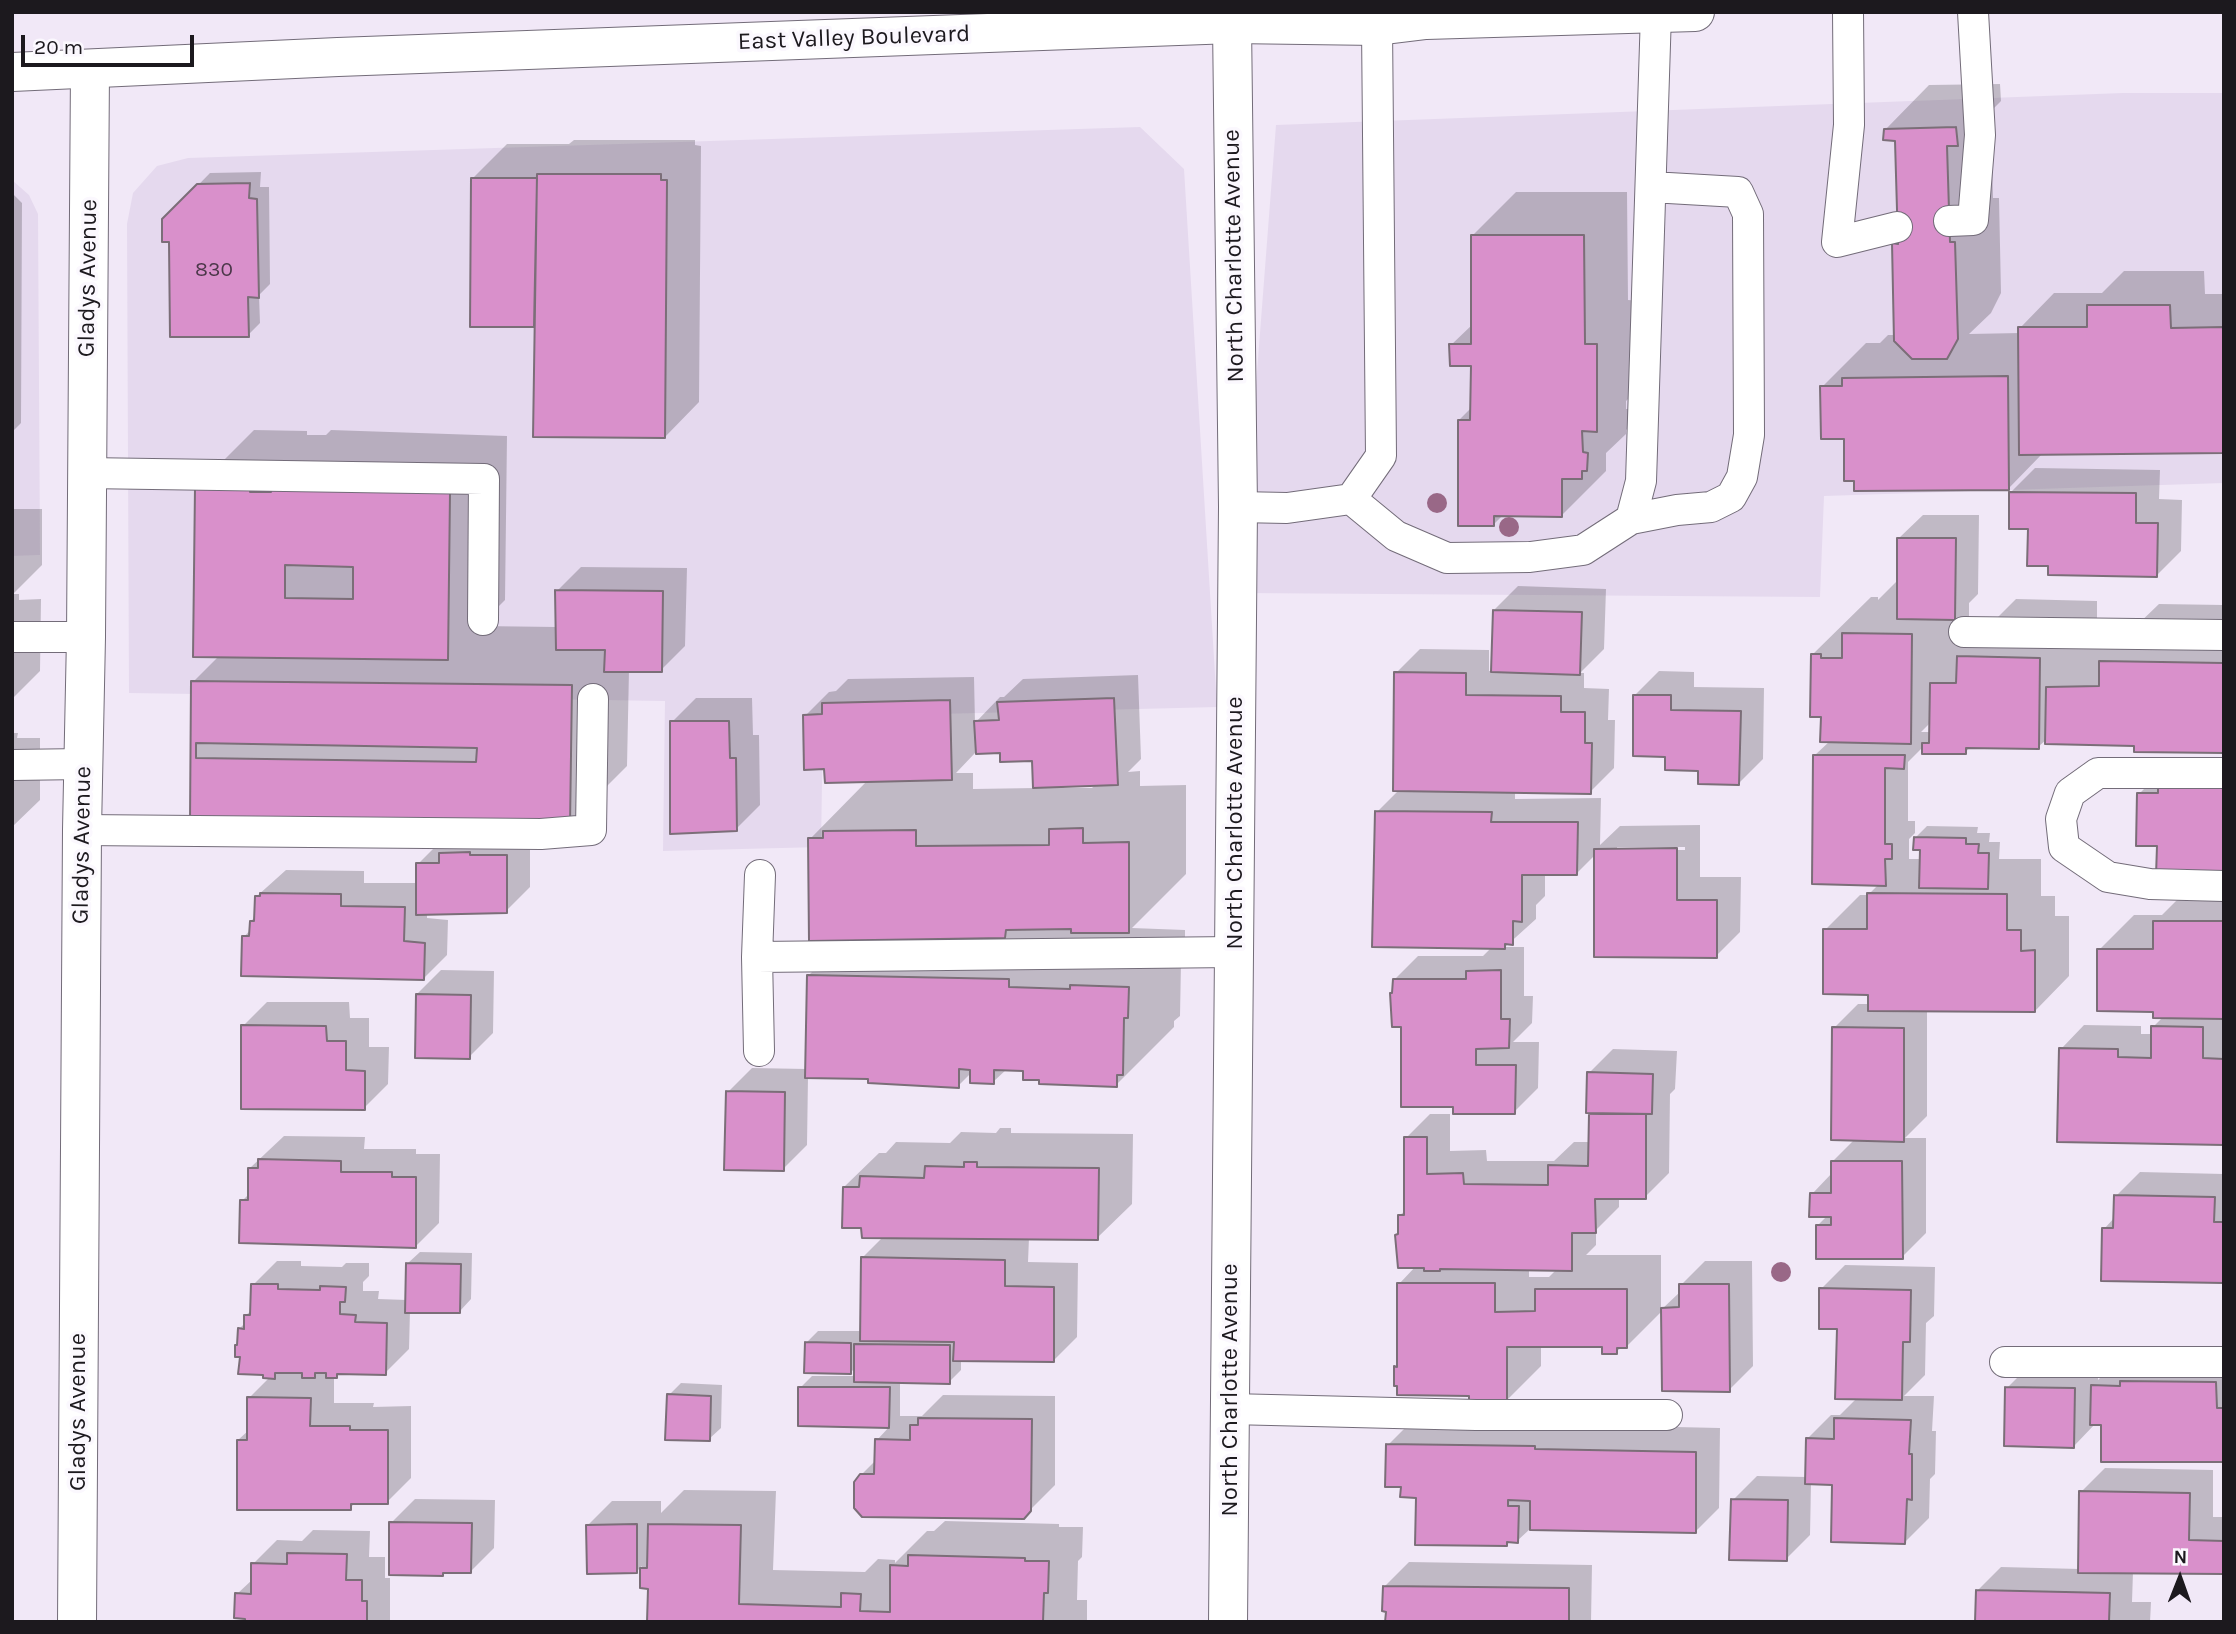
<!DOCTYPE html>
<html>
<head>
<meta charset="utf-8">
<style>
	body { margin:0 }
	#map { position:relative; width:2236px; height:1634px; overflow:hidden; background:#f1e8f7; font-family:Karla,sans-serif }
	canvas { display:block }
	.frame { position:absolute; inset:0; border:14px solid #1c191e; pointer-events:none }
	.north { position:absolute; left:2145px; top:1543px; width:70px; height:70px; -webkit-text-stroke:5px #fbf8fe; paint-order:stroke; rotate:1deg; font-size:19px; font-weight:700; line-height:28px; text-align:center; color:#1c191e }
	.north::after { content:''; display:block; margin:auto; width:24px; height:32px; background:#1c191e; clip-path:polygon(50% 0,100% 100%,50% 72%,0 100%) }
	.scale { position:absolute; left:21px; top:35px; width:173px; height:32px; box-sizing:border-box; border:4px solid #1c191e; border-top:0; padding-left:9px; font-size:21px; line-height:24px; white-space:nowrap; color:#1c191e; -webkit-text-stroke:5px #fbf8fe; paint-order:stroke }
</style>
</head>
<body>
<div id="map">
<canvas width="2236" height="1634"></canvas>
<div class="frame"></div>
<div class="north">N</div>
<div class="scale">20 m</div>
</div>
<script>
const g = document.querySelector('canvas').getContext('2d');
g.lineJoin = 'round';
function fillPath(path, color) {
  g.fillStyle = color;
  g.fill(path, 'evenodd');
}
function poly(rows) {
  const path = new Path2D();
  for (const r of rows) {
    path.moveTo(r[0], r[1]);
    for (let i = 2; i < r.length; i += 2) path.lineTo(r[i], r[i + 1]);
  }
  return path;
}
function strokePath(path, color, width, dash) {
  g.strokeStyle = color;
  g.lineWidth = width;
  g.lineCap = dash ? 'butt' : 'round';
  g.setLineDash(dash || []);
  g.stroke(path);
}
function drawText(font, color, halo, rows, align = 'center') {
  g.font = font + ' Karla,sans-serif';
  g.lineWidth = 7;
  g.setLineDash([]);
  g.textBaseline = 'middle';
  g.strokeStyle = halo;
  g.fillStyle = color;
  for (const [text, x, y, turn = 0] of rows) {
    g.save();
    g.translate(x, y);
    g.rotate((+turn || 0) * Math.PI / 180);
    g.textAlign = isNaN(turn) ? turn : align;
    if (halo) g.strokeText(text, 0, 0);
    g.fillText(text, 0, 0);
    g.restore();
  }
}
const built = poly([
	[2123,93,2224,93,2224,483,1824,496,1820,597,1240,593,1276,125],
	[1140,127,1184,169,1217,707,823,717,821,847,663,851,665,701,129,693,127,224,133,193,157,166,188,158],
	[12,180,29,195,38,214,40,555,12,556]
]);
const shadow = poly([
	[2000,84,2001,101,1991,111,1993,198,1999,198,2001,293,1991,313,1969,334,2020,333,2020,328,2054,293,2102,293,2124,271,2204,271,2205,294,2224,294,2224,451,2043,453,2009,488,1846,437,1822,387,1866,343,1880,343,1888,335,1896,335,1894,244,1899,239,1897,139,1885,130,1929,85],
	[574,140,695,140,695,145,701,146,699,402,665,437,535,326,471,326,472,179,507,144,569,144],
	[261,172,260,187,269,187,270,284,259,295,260,323,248,335,171,241,164,220,210,173],
	[1516,192,1627,192,1628,300,1641,301,1641,386,1626,401,1626,409,1631,409,1631,425,1626,430,1626,434,1606,453,1606,471,1562,515,1503,515,1494,524,1459,420,1472,407,1472,364,1451,345,1473,324,1472,236],
	[12,193,22,203,21,423,12,432],
	[254,430,307,431,307,435,326,435,331,430,507,436,505,600,479,626,557,627,557,591,581,567,687,568,685,646,661,670,629,670,627,766,570,823,191,820,193,682,219,656,196,488],
	[2035,468,2160,470,2159,499,2182,500,2181,551,2157,575,2030,528,2011,492],
	[12,509,42,509,42,565,13,594,19,594,19,600,41,599,40,671,12,699],
	[1923,515,1979,515,1978,594,1969,603,1969,646,2016,599,2097,601,2097,638,2133,629,2159,604,2224,605,2224,751,2047,739,2038,747,1971,746,1965,753,1924,746,1908,762,1908,821,1915,821,1915,833,1909,839,1909,859,1921,859,1922,848,1915,838,1927,826,1978,827,1977,833,1990,833,1989,842,2000,842,1999,859,2041,859,2041,896,2055,896,2055,916,2069,916,2069,976,2035,1011,1927,1010,1927,1116,1905,1138,1926,1138,1926,1233,1902,1257,1817,1226,1827,1216,1812,1194,1833,1172,1833,1161,1855,1139,1834,1028,1858,1004,1870,1004,1870,993,1825,930,1860,895,1868,895,1879,884,1815,755,1830,741,1822,715,1813,654,1871,597,1878,597,1878,600,1899,579,1899,538],
	[1931,722,1931,732,1921,732],
	[1518,586,1606,589,1604,649,1580,673,1584,673,1584,688,1609,689,1608,720,1615,720,1614,768,1590,792,1515,791,1515,799,1601,798,1600,845,1620,826,1700,825,1700,877,1741,877,1740,932,1716,956,1596,854,1576,874,1545,874,1545,896,1536,905,1536,919,1505,947,1524,947,1524,996,1533,996,1532,1023,1513,1042,1539,1042,1538,1088,1514,1112,1455,1105,1403,1025,1394,980,1418,956,1483,956,1492,947,1377,812,1399,790,1396,673,1420,649,1489,650,1489,671,1493,671,1494,610],
	[1617,847,1685,847,1685,850,1617,850],
	[1659,671,1694,672,1694,687,1764,688,1763,759,1739,783,1667,755,1635,695],
	[1138,675,1141,759,1128,772,1140,771,1140,786,1186,785,1186,874,1132,928,1185,930,1185,958,1181,962,1180,1016,1174,1021,1174,1027,1116,1085,1025,1069,1007,1069,993,1082,972,1072,958,1086,869,1078,808,1077,807,1145,783,1169,728,1092,752,1068,807,1069,809,975,845,939,810,839,868,780,826,767,805,716,829,692,836,691,848,679,974,677,975,723,1000,697,1004,697,1023,679],
	[1001,751,1033,759,1035,788,973,789,973,773,956,773,975,753],
	[1096,784,1092,788,1064,788,1064,785],
	[696,698,752,698,753,735,759,735,760,805,736,829,672,722],
	[12,733,18,733,17,738,40,738,40,800,12,827],
	[2184,757,2224,757,2224,874,2159,844,2139,794,2163,770,2170,770],
	[530,832,530,887,506,911,427,913,427,918,448,920,447,955,423,979,244,937,251,929,251,921,256,916,257,896,286,870,364,871,364,883,418,883,418,864,442,840],
	[2190,887,2224,887,2224,1143,2061,1049,2084,1025,2141,1026,2141,1034,2153,1034,2153,1027,2163,1017,2155,1011,2099,950,2134,915,2162,915],
	[441,970,494,971,493,1033,469,1057,417,994],
	[267,1002,349,1002,350,1018,369,1018,369,1047,389,1047,388,1084,364,1108,243,1026],
	[1613,1049,1677,1051,1675,1089,1670,1094,1669,1173,1645,1197,1619,1197,1619,1207,1596,1230,1596,1245,1586,1255,1661,1255,1661,1310,1681,1291,1681,1285,1705,1261,1752,1261,1753,1366,1729,1390,1663,1310,1626,1347,1622,1347,1616,1352,1604,1345,1541,1345,1541,1366,1506,1401,1470,1394,1396,1367,1399,1364,1399,1284,1416,1266,1396,1236,1400,1232,1400,1215,1406,1210,1406,1138,1430,1114,1450,1114,1450,1151,1486,1150,1487,1161,1554,1161,1574,1142,1590,1142,1589,1073],
	[1529,1269,1557,1269,1549,1277,1529,1277],
	[1000,1128,1011,1128,1011,1133,1133,1134,1132,1204,1097,1238,1029,1238,1028,1262,1078,1263,1077,1337,1053,1361,961,1359,961,1370,949,1382,900,1381,900,1416,922,1416,943,1395,1055,1396,1055,1485,1023,1517,861,1475,876,1460,877,1440,890,1426,799,1425,800,1388,812,1376,857,1376,856,1367,850,1373,806,1343,818,1331,862,1331,862,1258,884,1236,863,1227,844,1187,879,1153,886,1153,896,1142,950,1143,961,1132,996,1133],
	[284,1136,365,1137,364,1149,416,1149,416,1154,440,1154,439,1223,415,1247,242,1201,250,1193,250,1168],
	[2140,1172,2224,1174,2224,1281,2104,1229,2115,1217,2116,1196],
	[420,1252,472,1253,471,1299,460,1311,410,1311,409,1349,385,1373,340,1372,334,1376,334,1403,374,1403,373,1407,411,1406,411,1478,387,1502,356,1502,350,1508,238,1440,249,1430,249,1398,270,1377,241,1355,239,1329,246,1322,246,1315,252,1310,253,1285,277,1261,301,1261,301,1266,342,1267,346,1263,369,1263,369,1276,363,1282,363,1291,379,1291,378,1299,407,1300,408,1263],
	[1845,1265,1935,1267,1934,1316,1926,1323,1925,1375,1904,1396,1934,1396,1932,1431,1936,1431,1935,1474,1930,1479,1929,1518,1905,1542,1834,1483,1811,1483,1810,1535,1786,1559,1733,1500,1757,1476,1807,1477,1807,1439,1831,1415,1840,1415,1857,1398,1839,1327,1821,1289],
	[2224,1358,2224,1460,2103,1423,2096,1423,2074,1446,2007,1388,2031,1364,2098,1365,2098,1380,2116,1362],
	[681,1383,722,1385,721,1428,709,1439,669,1395],
	[1412,1421,1720,1428,1719,1508,1695,1532,1530,1529,1517,1541,1510,1541,1506,1545,1417,1496,1402,1485,1388,1445],
	[2105,1468,2213,1470,2213,1517,2224,1517,2224,1573,2133,1572,2132,1602,2151,1602,2150,1622,1977,1622,1977,1591,2001,1567,2080,1569,2081,1492],
	[684,1490,776,1491,773,1570,865,1572,878,1559,895,1560,895,1563,927,1531,934,1531,945,1521,1059,1524,1059,1527,1083,1527,1082,1557,1078,1561,1077,1600,1087,1600,1087,1622,648,1622,649,1588,641,1586,642,1566,637,1571,588,1525,612,1501,661,1501,661,1513],
	[415,1499,495,1500,494,1548,470,1572,445,1571,442,1574,391,1523],
	[313,1530,370,1531,369,1557,385,1557,385,1578,390,1578,390,1622,247,1622,237,1594,253,1579,253,1564,277,1540,302,1541],
	[1409,1562,1592,1565,1591,1622,1387,1622,1385,1586]
]);
const building = poly([
	[1956,127,1958,146,1947,146,1950,242,1955,242,1958,339,1947,359,1912,359,1894,341,1892,243,1898,244,1895,141,1883,140,1884,129,1956,127],
	[537,174,661,174,661,180,667,180,665,438,533,437,537,174],
	[471,178,537,178,534,327,470,327,471,178],
	[250,183,249,198,257,199,259,298,248,297,249,337,170,337,169,242,162,242,162,219,197,184,250,183],
	[1471,235,1584,235,1585,344,1597,344,1597,432,1582,431,1583,452,1588,453,1587,471,1582,471,1582,479,1562,479,1562,517,1494,516,1494,526,1458,526,1458,420,1470,420,1471,366,1450,366,1449,344,1471,344,1471,235],
	[2087,305,2170,305,2171,328,2224,327,2224,453,2019,455,2018,327,2087,327,2087,305],
	[2008,376,2009,490,1854,491,1854,481,1844,481,1844,439,1821,439,1820,386,1842,386,1842,378,2008,376],
	[195,487,250,488,250,492,271,492,272,487,450,493,448,660,193,657,195,487],
	[285,565,353,567,353,599,285,598,285,565],
	[2009,492,2136,493,2136,523,2158,523,2157,577,2048,575,2048,566,2027,566,2028,529,2009,529,2009,492],
	[1897,538,1956,538,1955,620,1897,619,1897,538],
	[555,590,663,591,662,672,604,672,605,650,556,650,555,590],
	[1493,610,1582,612,1580,675,1491,672,1493,610],
	[1842,633,1912,634,1911,744,1820,742,1821,717,1810,717,1811,654,1821,654,1821,658,1842,658,1842,633],
	[1957,656,2040,658,2039,749,1966,748,1966,754,1922,754,1922,743,1929,743,1930,683,1956,683,1957,656],
	[2099,661,2224,663,2224,753,2134,752,2134,746,2045,744,2046,687,2099,686,2099,661],
	[1394,672,1466,673,1466,695,1561,696,1561,712,1585,712,1585,743,1592,743,1591,794,1393,791,1394,672],
	[191,681,572,685,570,825,190,821,191,681],
	[196,743,477,748,476,762,196,758,196,743],
	[1633,695,1671,695,1671,710,1741,711,1739,785,1698,784,1698,771,1665,770,1665,757,1633,756,1633,695],
	[1114,698,1118,785,1033,788,1032,761,1000,762,1000,753,976,754,974,721,999,720,997,702,1114,698],
	[950,700,952,780,825,783,824,769,804,770,803,715,822,714,822,703,950,700],
	[670,721,729,721,730,758,736,758,737,831,670,834,670,721],
	[1813,755,1905,755,1904,769,1885,768,1885,844,1892,844,1892,859,1885,859,1886,886,1812,884,1813,755],
	[2158,780,2224,781,2224,876,2156,875,2157,846,2136,846,2137,793,2158,793,2158,780],
	[1375,811,1492,812,1491,822,1578,822,1577,875,1522,875,1522,922,1513,921,1513,945,1505,944,1505,949,1372,947,1375,811],
	[1083,828,1083,843,1129,842,1129,933,1071,933,1071,929,1006,930,1005,938,809,941,808,838,823,838,823,831,916,830,916,846,1049,845,1049,829,1083,828],
	[1914,837,1966,838,1966,844,1979,844,1978,853,1989,853,1988,889,1919,888,1920,850,1913,850,1914,837],
	[1677,848,1677,900,1717,900,1717,958,1594,957,1594,849,1677,848],
	[470,852,470,855,507,855,507,913,416,915,416,863,439,863,439,853,470,852],
	[260,893,341,894,341,906,405,907,404,941,425,943,424,980,241,976,242,936,249,936,250,921,254,921,255,896,260,896,260,893],
	[1867,893,2007,894,2007,930,2021,930,2021,951,2035,950,2035,1012,1868,1011,1868,995,1823,994,1823,929,1867,929,1867,893],
	[2153,921,2224,921,2224,1019,2153,1018,2153,1012,2097,1011,2097,949,2153,949,2153,921],
	[1501,970,1501,1019,1510,1019,1509,1048,1476,1049,1476,1065,1516,1065,1515,1114,1453,1114,1453,1107,1401,1107,1401,1027,1392,1027,1390,993,1392,993,1393,979,1466,979,1466,971,1501,970],
	[807,975,1009,979,1009,987,1070,989,1070,985,1129,987,1128,1018,1124,1018,1123,1075,1117,1075,1117,1087,1039,1084,1039,1080,1023,1080,1023,1071,994,1070,994,1084,970,1083,970,1070,959,1069,959,1088,868,1083,868,1079,805,1078,807,975],
	[416,994,471,995,470,1059,415,1058,416,994],
	[241,1025,326,1026,327,1041,346,1041,346,1070,365,1071,365,1110,241,1109,241,1025],
	[2151,1026,2203,1027,2203,1058,2224,1059,2224,1145,2057,1142,2059,1048,2118,1049,2118,1057,2151,1058,2151,1026],
	[1832,1027,1904,1028,1904,1142,1831,1140,1832,1027],
	[1587,1072,1653,1074,1652,1114,1586,1113,1587,1072],
	[726,1091,785,1092,784,1171,724,1170,726,1091],
	[1589,1114,1646,1114,1646,1199,1595,1199,1596,1233,1572,1233,1572,1271,1440,1269,1440,1271,1424,1271,1424,1268,1398,1268,1395,1235,1398,1234,1398,1215,1404,1215,1404,1137,1427,1137,1427,1174,1463,1173,1464,1184,1548,1185,1548,1165,1588,1166,1589,1114],
	[258,1159,341,1161,341,1172,392,1172,392,1177,416,1177,416,1248,239,1243,240,1200,248,1200,248,1168,258,1168,258,1159],
	[1831,1161,1902,1161,1903,1259,1816,1259,1816,1225,1831,1225,1831,1217,1809,1217,1810,1193,1831,1193,1831,1161],
	[964,1162,977,1162,977,1167,1099,1168,1098,1240,862,1238,861,1228,842,1228,843,1187,859,1187,860,1176,924,1178,925,1166,964,1167,964,1162],
	[2114,1195,2215,1197,2214,1222,2224,1222,2224,1283,2101,1281,2102,1228,2113,1228,2114,1195],
	[861,1257,1005,1260,1005,1286,1054,1287,1054,1362,953,1361,954,1342,860,1341,861,1257],
	[406,1263,461,1264,460,1313,405,1313,406,1263],
	[1397,1283,1495,1283,1495,1312,1535,1311,1535,1289,1627,1289,1627,1348,1617,1348,1617,1354,1602,1354,1602,1347,1507,1347,1507,1403,1469,1402,1469,1396,1397,1395,1397,1386,1394,1386,1394,1366,1397,1367,1397,1283],
	[251,1284,278,1284,278,1289,320,1290,320,1286,346,1287,345,1302,340,1302,340,1314,356,1315,355,1322,387,1323,386,1375,337,1374,337,1378,326,1378,326,1373,315,1373,315,1378,302,1378,302,1373,275,1373,275,1379,263,1378,263,1375,238,1374,240,1357,235,1357,235,1345,237,1345,238,1328,244,1329,244,1315,250,1315,251,1284],
	[1679,1284,1729,1284,1730,1392,1662,1391,1661,1308,1679,1307,1679,1284],
	[1819,1288,1911,1290,1910,1342,1903,1342,1902,1400,1835,1399,1837,1329,1819,1329,1819,1288],
	[805,1342,851,1343,851,1374,804,1373,805,1342],
	[854,1344,950,1345,950,1384,854,1382,854,1344],
	[2120,1381,2216,1382,2217,1408,2224,1408,2224,1462,2101,1462,2101,1425,2090,1425,2091,1385,2120,1386,2120,1381],
	[798,1387,890,1387,889,1428,798,1426,798,1387],
	[2005,1387,2075,1388,2074,1448,2004,1446,2005,1387],
	[667,1394,711,1396,710,1441,665,1440,667,1394],
	[247,1397,311,1398,310,1426,350,1426,350,1430,388,1430,388,1504,351,1504,351,1510,237,1510,237,1440,247,1440,247,1397],
	[918,1418,1032,1419,1031,1511,1024,1519,862,1517,854,1508,854,1482,860,1474,874,1474,875,1439,910,1440,910,1425,918,1425,918,1418],
	[1834,1418,1911,1420,1909,1454,1912,1454,1912,1500,1907,1499,1905,1544,1831,1542,1832,1485,1805,1484,1806,1438,1834,1439,1834,1418],
	[1386,1444,1535,1446,1535,1449,1696,1452,1696,1533,1530,1530,1530,1501,1508,1500,1508,1506,1519,1506,1518,1543,1507,1542,1507,1546,1415,1545,1416,1498,1400,1497,1401,1487,1385,1487,1386,1444],
	[2079,1491,2190,1493,2189,1540,2224,1541,2224,1574,2078,1573,2079,1491],
	[1731,1499,1788,1500,1787,1561,1729,1560,1731,1499],
	[389,1522,472,1523,471,1573,443,1573,443,1576,389,1575,389,1522],
	[637,1524,637,1573,587,1574,586,1525,637,1524],
	[648,1524,741,1525,739,1604,841,1607,841,1593,861,1594,860,1611,890,1612,890,1565,908,1566,908,1555,1025,1558,1025,1561,1049,1561,1048,1593,1044,1593,1043,1622,647,1622,648,1589,640,1588,640,1568,647,1568,648,1524],
	[287,1553,347,1554,346,1580,362,1580,362,1601,367,1601,367,1622,245,1622,245,1619,234,1618,235,1593,251,1594,251,1563,287,1564,287,1553],
	[1383,1586,1569,1588,1569,1622,1385,1622,1386,1612,1382,1611,1383,1586],
	[1976,1590,2110,1593,2109,1622,1975,1622,1976,1590]
]);
const lane = poly([
	[1848,12,1849,125,1837,242,1897,227],
	[1949,221,1973,220,1980,135,1973,12],
	[86,473,484,479,483,620],
	[1351,499,1396,536,1447,558,1530,557,1583,550,1631,519,1677,510,1711,507,1731,497,1742,477,1749,435,1748,214,1738,192,1651,187],
	[1238,507,1287,508,1351,499,1381,456,1377,26],
	[1631,519,1641,481,1656,13],
	[1964,632,2224,635],
	[12,637,86,637],
	[12,765,83,764],
	[2224,773,2098,773,2070,793,2061,819,2064,847,2108,877,2150,884,2224,886],
	[82,830,541,834,591,830,593,699],
	[760,875,757,957,1234,952],
	[757,957,759,1051],
	[2005,1362,2224,1362],
	[1230,1409,1476,1415,1667,1415]
]);
const street = poly([
	[77,1622,82,830,86,637,90,69],
	[1228,1622,1238,507,1232,24]
]);
const primary = poly([
	[12,72,338,57,1232,24,1377,26,1426,20,1695,12]
]);
const trees = [
	[1437,503],
	[1509,527],
	[1781,1272]
];
const numberNames = [
	["830",214,270]
];
const streetNames = [
	["East Valley Boulevard",854,38,-2],
	["North Charlotte Avenue",1234,256,-91],
	["Gladys Avenue",88,278,-89],
	["North Charlotte Avenue",1235,823,-90],
	["Gladys Avenue",82,845,-89],
	["North Charlotte Avenue",1230,1390,-90],
	["Gladys Avenue",78,1412,-90]
];
fillPath(built, '#e5d9ee');
fillPath(shadow, '#0003');
fillPath(building, '#d990cb');
strokePath(building, '#7b6e78', 2);
strokePath(lane, '#736c79', 32);
strokePath(street, '#736c79', 40);
strokePath(primary, '#736c79', 40);
strokePath(lane, '#fff', 30);
strokePath(street, '#fff', 38);
strokePath(primary, '#fff', 38);
g.fillStyle = '#996887';
for (const [x, y] of trees) {
  g.beginPath();
  g.arc(x, y, 10, 0, 2 * Math.PI);
  g.fill();
}
drawText('21px', '#4b3749', null, numberNames);
drawText('24px', '#1c191e', '#fbf8fe', streetNames);
</script>
</body>
</html>
